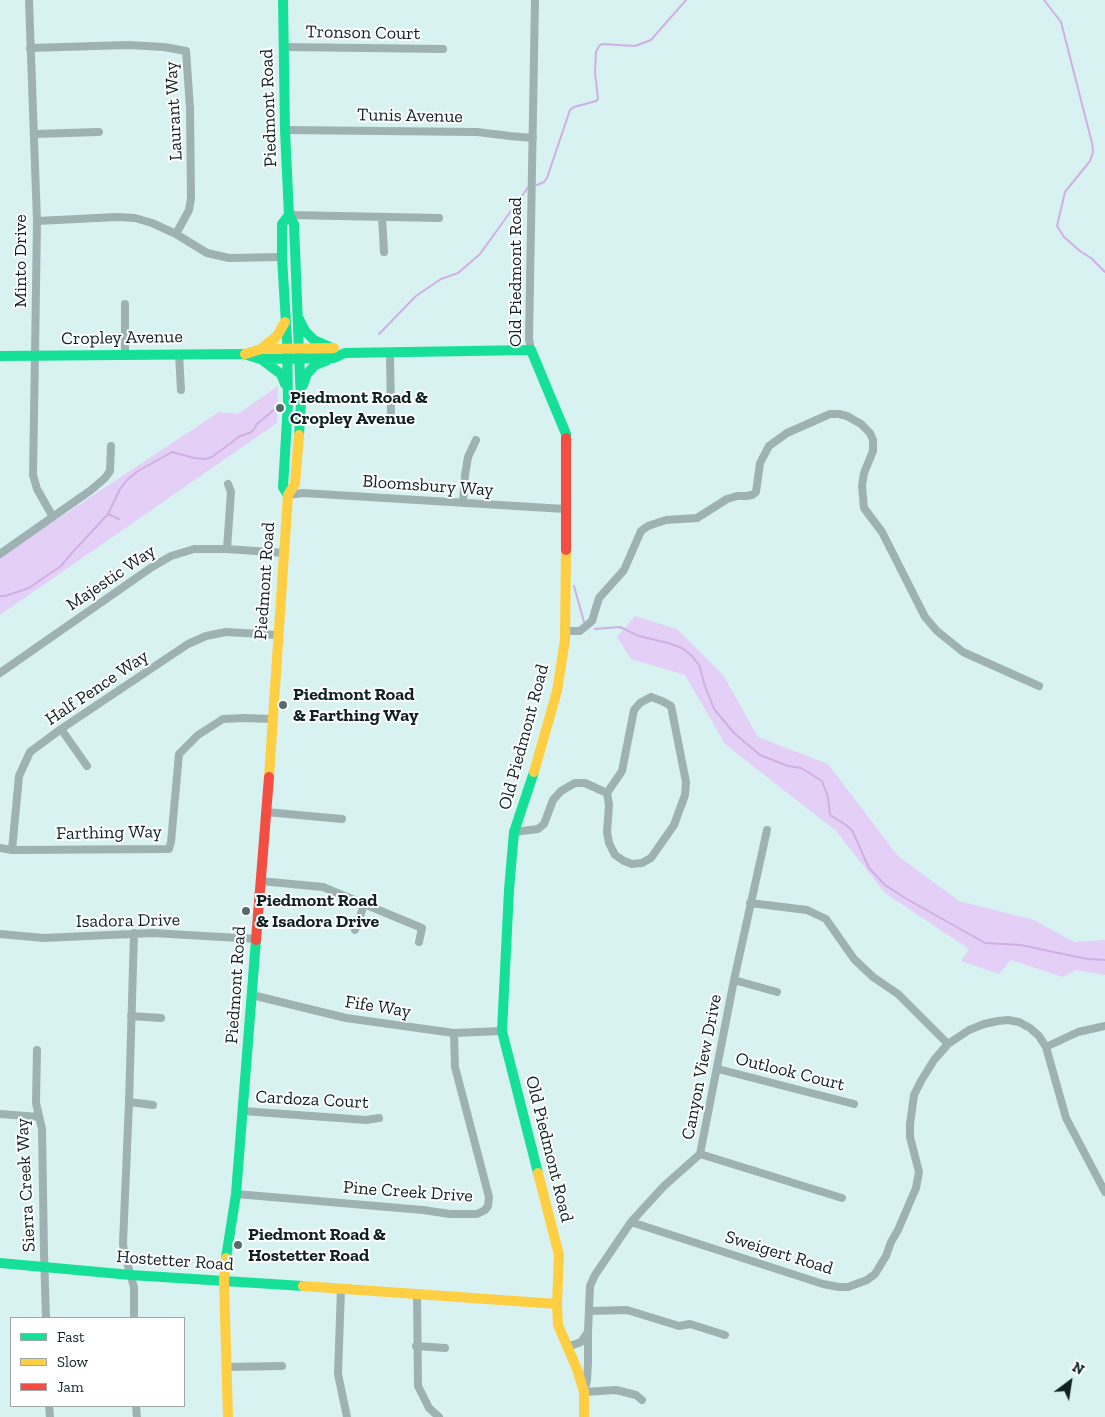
<!DOCTYPE html>
<html>
<head>
<meta charset="utf-8">
<style>
	body { margin:0 }
	#map { position:relative; width:1105px; height:1417px; overflow:hidden; background:#d8f2f2; font-family:"Zilla Slab",serif }
	canvas { display:block }
	.legend { position:absolute; left:10px; top:1317px; width:175px; height:90px; box-sizing:border-box; background:#fff; border:1px solid #9fa6a7; margin:0; padding:6px 9px; list-style:none; font-size:15px; color:#0f2122 }
	.legend li { display:flex; align-items:center; gap:10px; height:25px }
	.legend b { width:25px; border:1px solid #9fa6a7 }
	.north { position:absolute; left:1045px; top:1357px; width:50px; height:50px; -webkit-text-stroke:4px #fff; paint-order:stroke; rotate:31deg; font-size:14px; font-weight:700; line-height:20px; text-align:center; color:#0f2122 }
	.north::after { content:''; display:block; margin:auto; width:18px; height:22px; background:#0f2122; clip-path:polygon(50% 0,100% 100%,50% 72%,0 100%) }
</style>
</head>
<body>
<div id="map">
<canvas width="1105" height="1417"></canvas>
<ul class="legend">
<li><b style="height:6px;background:#16e098"></b>Fast</li>
<li><b style="height:6px;background:#ffcf43"></b>Slow</li>
<li><b style="height:6px;background:#f24e42"></b>Jam</li>
</ul>
<div class="north">N</div>
</div>
<script>
const g = document.querySelector('canvas').getContext('2d');
g.lineJoin = 'round';
function fillPath(path, color) {
  g.fillStyle = color;
  g.fill(path, 'evenodd');
}
function poly(rows) {
  const path = new Path2D();
  for (const r of rows) {
    path.moveTo(r[0], r[1]);
    for (let i = 2; i < r.length; i += 2) path.lineTo(r[i], r[i + 1]);
  }
  return path;
}
function strokePath(path, color, width, dash) {
  g.strokeStyle = color;
  g.lineWidth = width;
  g.lineCap = dash ? 'butt' : 'round';
  g.setLineDash(dash || []);
  g.stroke(path);
}
function drawText(font, color, halo, rows, align = 'center') {
  g.font = font + ' "Zilla Slab",serif';
  g.lineWidth = 4;
  g.setLineDash([]);
  g.textBaseline = 'middle';
  g.strokeStyle = halo;
  g.fillStyle = color;
  for (const [text, x, y, turn = 0] of rows) {
    g.save();
    g.translate(x, y);
    g.rotate((+turn || 0) * Math.PI / 180);
    g.textAlign = isNaN(turn) ? turn : align;
    if (halo) g.strokeText(text, 0, 0);
    g.fillText(text, 0, 0);
    g.restore();
  }
}
const green = poly([
	[278,386,277,423,0,615,0,557,219,412,238,414],
	[635,616,677,629,723,675,758,737,828,764,898,856,959,901,1034,920,1074,942,1105,940,1105,975,1076,970,1063,977,1011,960,999,974,961,961,969,949,885,893,836,831,725,744,685,675,631,659,617,637]
]);
const stream = poly([
	[1044,0,1061,22,1092,143,1093,152,1090,161,1065,192,1057,226,1064,237,1080,251,1091,258,1105,272],
	[537,185,544,182,547,178,570,110,574,107,596,101,598,99,595,72,596,52,599,46,602,44,635,46,651,40,686,0],
	[379,334,416,296,441,279,458,273,480,254,529,186],
	[108,514,119,519],
	[574,586,584,622],
	[0,596,5,596,29,588,61,566,70,555,108,514,120,489,127,480,138,471,172,452,194,458,205,459,212,457,240,436,252,432,257,424,276,408],
	[595,629,620,627,639,636,668,643,682,648,692,656,699,665,705,686,714,709,734,733,760,755,788,766,801,768,822,781,828,797,830,815,843,823,852,830,869,868,885,885,905,898,985,943,1021,945,1063,954,1088,959,1105,960]
]);
const street = poly([
	[29,0,37,221,35,355,33,475,37,489,53,517],
	[283,47,443,49],
	[30,48,128,45,164,47,186,51,190,108,191,198,189,210,176,234],
	[285,130,477,132,510,136,533,138],
	[34,134,99,132],
	[289,215,439,218],
	[382,217,384,252],
	[37,221,117,217,135,218,152,223,176,234,207,253,229,258,282,257],
	[531,350,529,339,535,0],
	[390,352,391,415],
	[125,354,125,304],
	[179,354,181,390],
	[288,495,303,493,565,509],
	[463,503,465,475,468,457,476,440],
	[227,549,231,492,228,484],
	[0,554,91,490,105,478,110,471,111,446],
	[565,631,580,631,592,621,599,598,624,570,641,531,648,526,666,520,697,518,727,499,737,496,746,496,752,495,756,492,760,463,769,446,787,433,830,414,839,414,847,416,861,424,870,433,873,440,873,451,864,473,862,486,864,508,882,532,925,617,937,631,963,652,1039,686],
	[0,673,152,567,171,556,194,549,227,549,284,553],
	[651,697,662,701,671,706,686,782,685,795,674,825,651,858,642,863,632,864,624,861,615,855,609,843,607,832,609,805,607,793,622,771,634,710,640,703,651,697],
	[61,729,87,766],
	[266,812,342,819],
	[514,832,538,829,544,824,553,800,561,791,575,783,585,783,607,793],
	[0,848,12,850,169,849,171,842,179,754,198,735,223,719,244,718,271,719],
	[12,850,19,776,30,752,61,729,188,644,206,636,226,632,278,635],
	[260,881,323,887,422,928,419,942],
	[750,903,807,910,826,919,854,959,873,977,898,994,948,1044],
	[355,930,364,905],
	[134,933,129,1102,123,1243,124,1252,134,1287,134,1318],
	[0,934,44,938,153,933,256,939],
	[734,980,777,992],
	[252,995,346,1018,454,1033,502,1031],
	[131,1016,161,1018],
	[1046,1047,1078,1032,1105,1026],
	[37,1050,36,1103,42,1129,44,1253,46,1318],
	[718,1069,854,1104],
	[129,1102,153,1105],
	[243,1111,366,1120,379,1118],
	[0,1114,39,1117],
	[700,1154,842,1198],
	[236,1194,423,1210,450,1214,477,1214,485,1210,488,1206,489,1197,455,1067,454,1033],
	[631,1222,823,1284,839,1287,848,1287,867,1280,875,1274,886,1256,891,1242,898,1230,916,1188,919,1172,910,1137,910,1124,914,1095,921,1081,934,1060,948,1044,969,1030,984,1024,998,1021,1008,1020,1019,1022,1030,1028,1039,1036,1046,1047,1066,1118,1105,1192],
	[341,1289,338,1374,347,1417],
	[417,1294,418,1386,429,1408,439,1417],
	[590,1311,627,1310,679,1326,690,1324,725,1335],
	[588,1333,588,1363,587,1380,584,1392,616,1390,636,1395,642,1400],
	[567,1345,573,1345,581,1342,588,1332,590,1286,595,1275,631,1222,664,1186,700,1154,734,980,767,830],
	[416,1346,445,1348],
	[226,1367,282,1366],
	[49,1406,50,1417],
	[136,1406,137,1417]
]);
const fast = poly([
	[283,0,285,130,289,215,294,224,301,403,299,435],
	[299,319,305,331,314,340,330,347],
	[0,356,244,354,260,359,334,358,345,353,531,350,566,434,566,438],
	[261,359,281,374,285,384],
	[303,385,307,374,315,365,328,360],
	[288,495,283,487,288,403,287,340,282,257,282,224,289,215],
	[534,772,514,832,509,890,502,1031,538,1173],
	[226,1258,236,1194,256,940],
	[0,1263,131,1275,303,1286]
]);
const slow = poly([
	[261,349,277,336,285,322],
	[245,354,261,349,334,348],
	[534,772,557,691,565,640,566,550],
	[269,777,288,495,295,484,299,435],
	[538,1173,559,1255,557,1304,558,1325,577,1369,584,1392,584,1417],
	[226,1258,224,1280,228,1417],
	[303,1286,557,1304]
]);
const jam = poly([
	[566,550,566,438],
	[256,940,269,777]
]);
const markers = [
	[280,408,5,"#556a6b"],
	[283,705,5,"#556a6b"],
	[246,911,5,"#556a6b"],
	[238,1245,5,"#556a6b"]
];
const streetNames = [
	["Tronson Court",363,33,1],
	["Piedmont Road",269,108,-92],
	["Laurant Way",174,111,-93],
	["Tunis Avenue",410,116,1],
	["Minto Drive",21,261,-90],
	["Old Piedmont Road",516,272,-90],
	["Cropley Avenue",122,338,-1],
	["Bloomsbury Way",428,486,4],
	["Majestic Way",111,578,-34],
	["Piedmont Road",265,581,-86],
	["Half Pence Way",97,688,-34],
	["Old Piedmont Road",524,737,-75],
	["Farthing Way",109,833,-1],
	["Isadora Drive",128,921,-1],
	["Piedmont Road",236,985,-86],
	["Fife Way",378,1007,9],
	["Canyon View Drive",702,1067,-79],
	["Outlook Court",790,1072,14],
	["Cardoza Court",312,1100,3],
	["Old Piedmont Road",549,1149,76],
	["Sierra Creek Way",26,1185,-93],
	["Pine Creek Drive",408,1192,4],
	["Sweigert Road",779,1253,17],
	["Hostetter Road",175,1261,4]
];
const poiNames = [
	["Piedmont Road &",290,398],
	["Cropley Avenue",290,419],
	["Piedmont Road",293,695],
	["& Farthing Way",293,716],
	["Piedmont Road",256,901],
	["& Isadora Drive",256,922],
	["Piedmont Road &",248,1235],
	["Hostetter Road",248,1256]
];
fillPath(green, '#e4d0f7');
strokePath(stream, '#d0b0e3', 2);
strokePath(street, '#9eb2b2', 8);
strokePath(fast, '#16e098', 10);
strokePath(slow, '#ffcf43', 10);
strokePath(jam, '#f24e42', 10);
for (const [x, y, r, color] of markers) {
  const dot = new Path2D();
  dot.arc(x, y, r, 0, 2 * Math.PI);
  g.fillStyle = color;
  g.fill(dot);
  strokePath(dot, '#fff', 2);
}
drawText('18px', '#0f2122', '#fff', streetNames);
drawText('bold 18px', '#0f2122', '#fff', poiNames, 'left');
</script>
</body>
</html>
